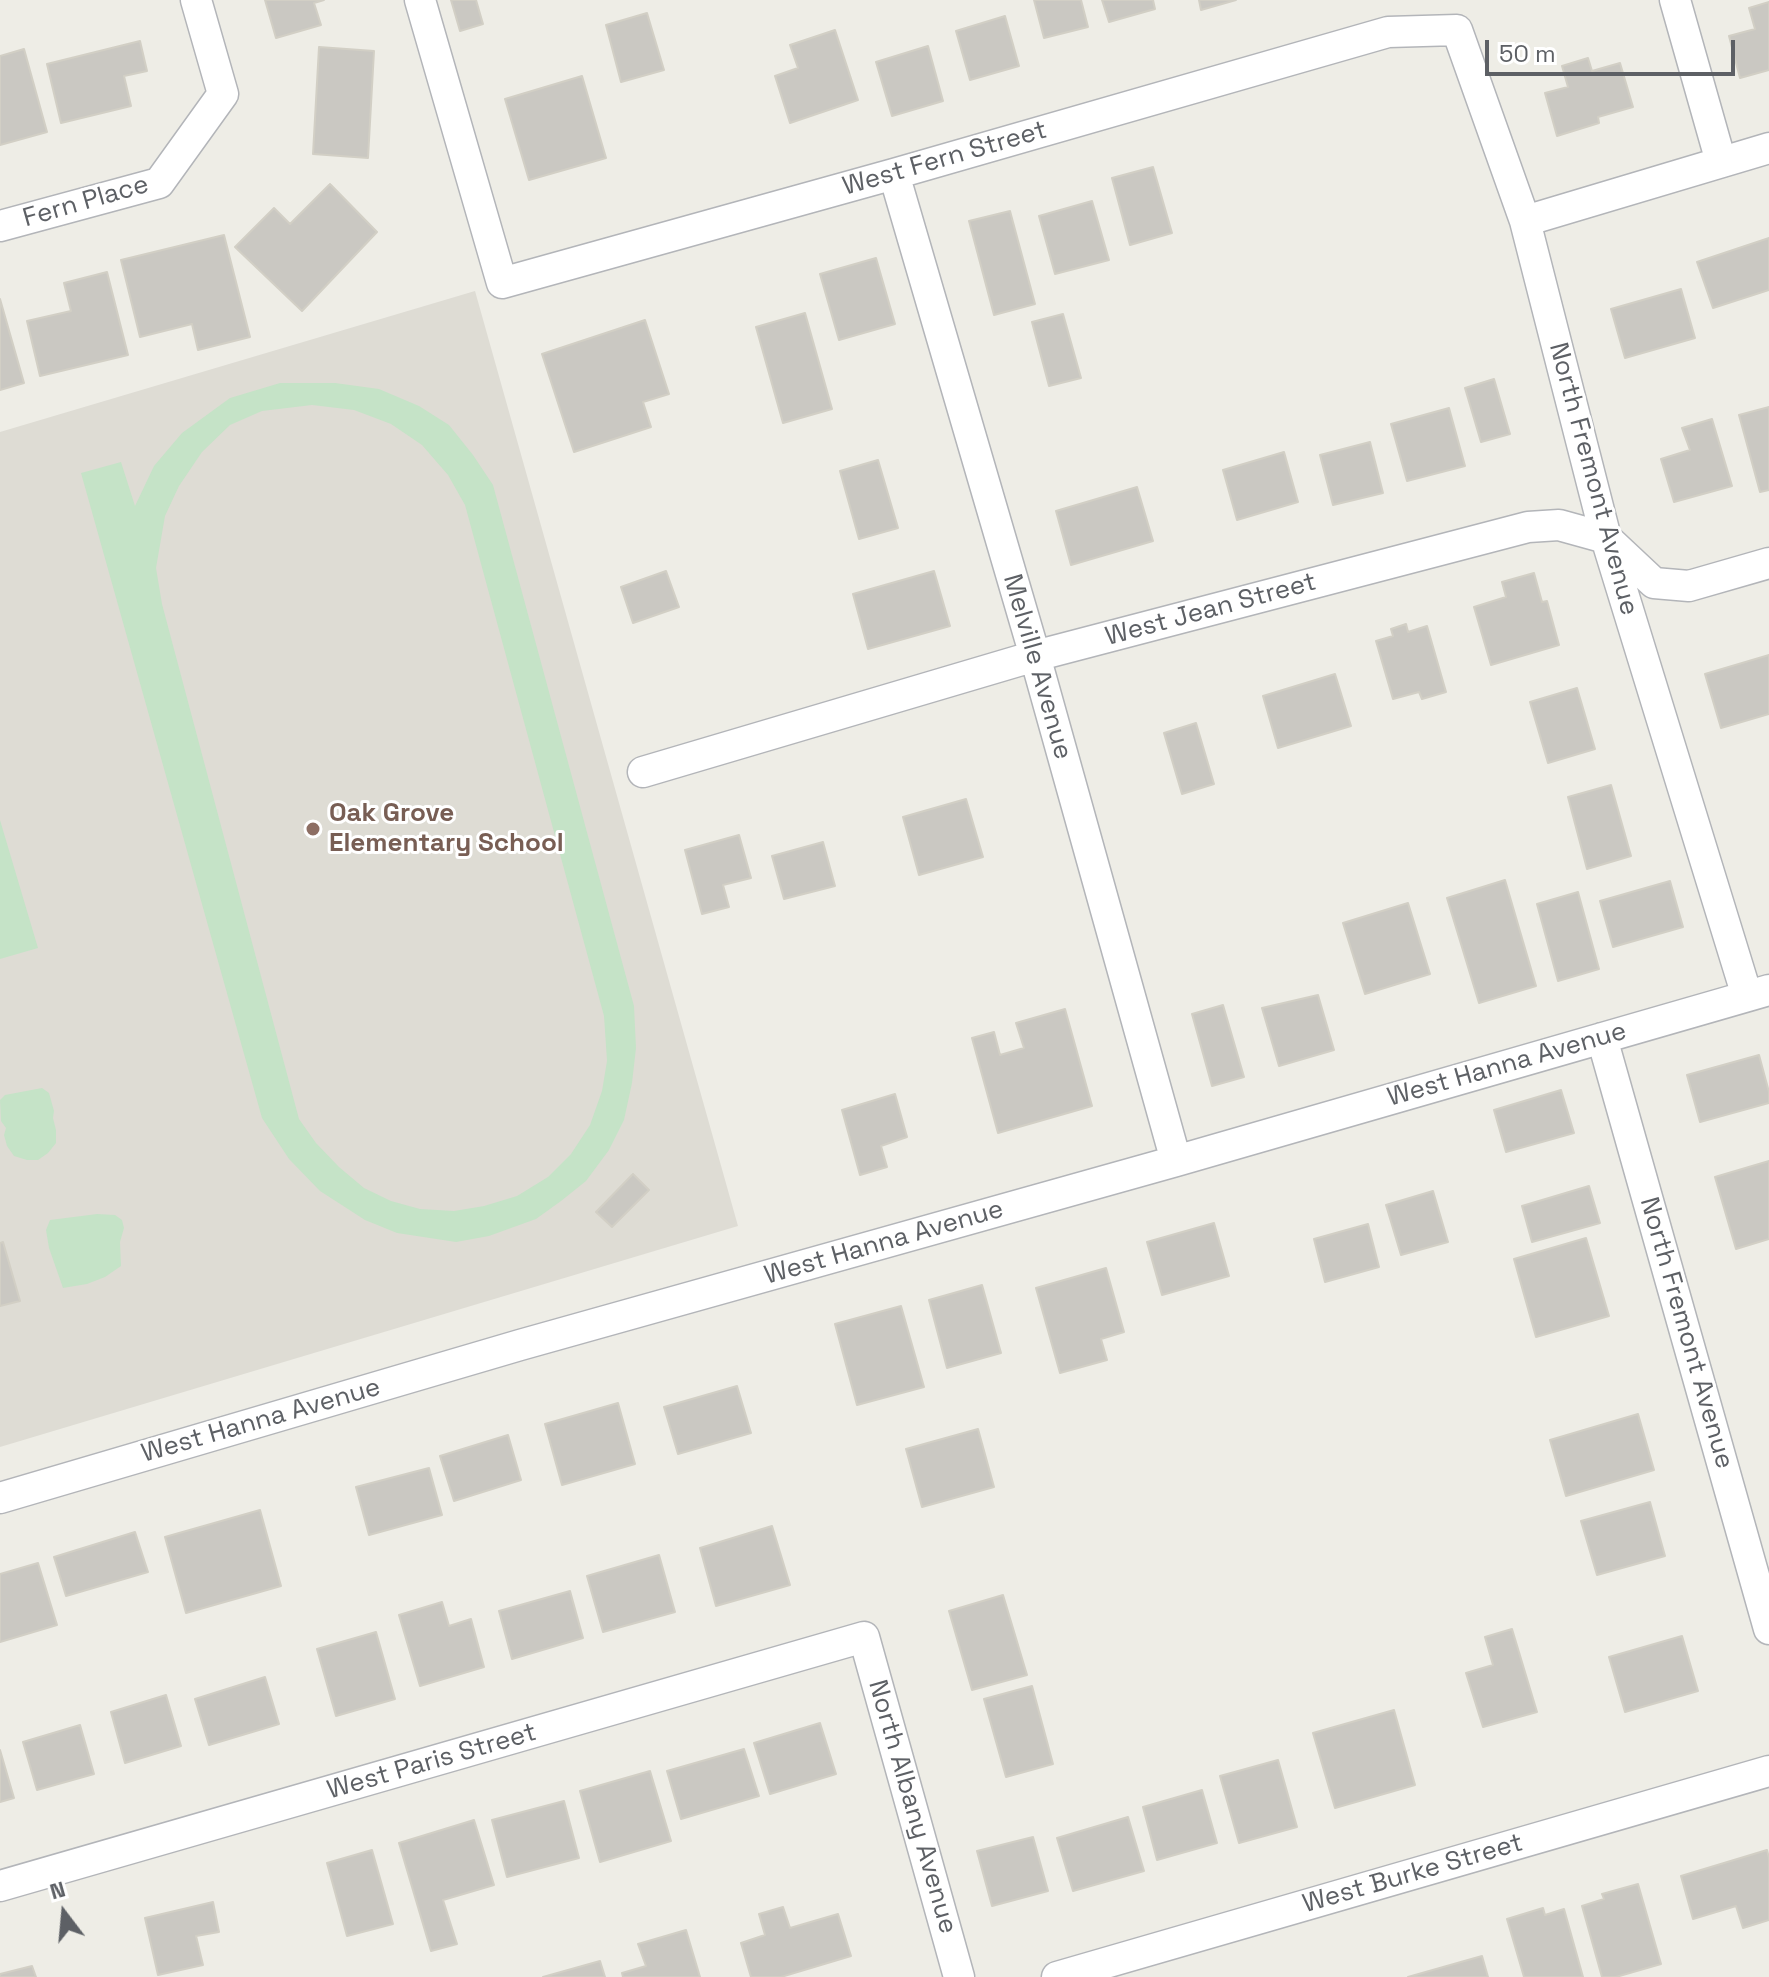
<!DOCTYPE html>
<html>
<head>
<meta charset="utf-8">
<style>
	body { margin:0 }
	#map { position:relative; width:1769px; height:1977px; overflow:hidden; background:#eeede6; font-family:"Space Grotesk",sans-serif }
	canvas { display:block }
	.north { position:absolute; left:24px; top:1873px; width:80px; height:80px; -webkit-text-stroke:6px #fff; paint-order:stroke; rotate:344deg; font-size:22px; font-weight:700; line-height:32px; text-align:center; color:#5d6065 }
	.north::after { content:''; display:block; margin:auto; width:28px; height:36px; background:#5d6065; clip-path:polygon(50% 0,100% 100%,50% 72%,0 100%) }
	.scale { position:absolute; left:1485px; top:40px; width:250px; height:36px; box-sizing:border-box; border:4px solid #5d6065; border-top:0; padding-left:10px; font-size:24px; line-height:28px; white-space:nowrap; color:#5d6065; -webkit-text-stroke:6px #fff; paint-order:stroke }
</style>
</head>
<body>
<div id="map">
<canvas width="1769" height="1977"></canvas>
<div class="north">N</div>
<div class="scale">50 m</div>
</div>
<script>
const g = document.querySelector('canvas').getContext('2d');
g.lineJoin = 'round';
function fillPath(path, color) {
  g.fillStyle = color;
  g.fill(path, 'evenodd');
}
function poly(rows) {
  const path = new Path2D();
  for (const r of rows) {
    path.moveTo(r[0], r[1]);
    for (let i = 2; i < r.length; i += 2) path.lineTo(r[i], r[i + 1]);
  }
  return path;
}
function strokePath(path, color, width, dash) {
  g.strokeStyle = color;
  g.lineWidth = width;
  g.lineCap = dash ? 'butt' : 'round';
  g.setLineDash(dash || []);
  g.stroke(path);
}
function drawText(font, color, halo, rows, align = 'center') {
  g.font = font + ' "Space Grotesk",sans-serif';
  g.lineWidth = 6;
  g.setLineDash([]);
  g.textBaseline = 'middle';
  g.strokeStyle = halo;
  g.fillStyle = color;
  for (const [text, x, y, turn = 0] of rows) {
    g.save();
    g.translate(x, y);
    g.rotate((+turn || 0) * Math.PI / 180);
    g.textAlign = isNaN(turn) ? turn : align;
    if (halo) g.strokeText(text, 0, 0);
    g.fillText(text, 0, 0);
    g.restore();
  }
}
const education = poly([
	[475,291,738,1226,0,1447,0,432]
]);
const green = poly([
	[280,383,335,383,379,389,419,406,449,425,473,455,493,485,634,1006,636,1048,632,1083,624,1120,609,1150,586,1181,561,1201,536,1219,489,1236,456,1242,397,1233,365,1220,320,1191,289,1159,262,1118,81,473,121,462,135,506,154,466,182,433,230,398],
	[312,405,354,410,391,424,422,445,448,475,465,505,604,1016,607,1061,602,1091,590,1125,571,1154,548,1177,517,1196,484,1206,454,1211,420,1209,391,1201,364,1188,339,1167,316,1143,299,1119,162,604,156,568,165,516,179,486,202,452,230,425,262,411],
	[0,820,38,948,0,959],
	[42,1088,49,1093,54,1111,53,1118,56,1130,56,1143,48,1153,38,1160,27,1160,14,1156,7,1146,4,1135,6,1128,1,1121,0,1100,5,1095],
	[97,1214,115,1215,122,1220,124,1228,120,1242,121,1266,105,1277,87,1284,63,1288,49,1248,46,1230,50,1220]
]);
const building = poly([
	[265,0,324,0,314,3,321,25,276,38,265,0],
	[451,0,476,0,483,24,460,31,451,0],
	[1034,0,1081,0,1088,27,1044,38,1034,0],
	[1102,0,1153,0,1155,9,1109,22,1102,0],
	[1199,0,1236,0,1201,10,1199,0],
	[1769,2,1769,70,1740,78,1729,36,1755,29,1749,8,1769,2],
	[647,13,664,70,621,82,606,25,647,13],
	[1005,16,1019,66,970,80,956,31,1005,16],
	[835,30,858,100,790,123,775,76,798,68,790,45,835,30],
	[140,41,147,71,124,76,131,106,61,123,47,64,140,41],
	[928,46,943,101,892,116,876,62,928,46],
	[319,47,374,51,368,158,313,154,319,47],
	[24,49,47,132,0,145,0,56,24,49],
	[1588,58,1592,71,1620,63,1633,107,1598,117,1599,123,1557,136,1545,93,1568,87,1562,66,1588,58],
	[582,76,606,158,529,180,505,99,582,76],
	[1153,167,1172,233,1130,245,1112,178,1153,167],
	[330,184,377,232,302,311,235,247,274,208,290,224,330,184],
	[1092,201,1109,260,1055,274,1039,216,1092,201],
	[1010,211,1035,304,994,315,969,221,1010,211],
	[224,235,250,337,198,350,192,324,140,337,121,260,224,235],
	[1769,238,1769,290,1713,308,1697,262,1769,238],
	[876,258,895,324,839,340,820,274,876,258],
	[107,272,128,355,40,376,27,321,71,311,64,283,107,272],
	[1681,289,1695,338,1625,358,1611,309,1681,289],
	[0,299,24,383,0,390,0,299],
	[805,313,832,409,783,423,756,327,805,313],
	[1063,314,1081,378,1049,386,1032,322,1063,314],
	[645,320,669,394,643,402,651,427,574,452,542,354,645,320],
	[1494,379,1510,434,1481,442,1465,388,1494,379],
	[1769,407,1769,490,1760,492,1739,415,1769,407],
	[1449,408,1465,466,1407,481,1391,424,1449,408],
	[1712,419,1732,486,1674,502,1661,459,1690,450,1682,428,1712,419],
	[1370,442,1383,493,1333,505,1320,455,1370,442],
	[1284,452,1298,502,1237,520,1223,470,1284,452],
	[878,460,898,528,859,539,840,471,878,460],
	[1137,487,1153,541,1071,565,1056,511,1137,487],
	[666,571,679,607,633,623,621,587,666,571],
	[934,571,950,626,868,649,853,594,934,571],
	[1534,573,1542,602,1547,601,1559,645,1491,665,1474,607,1506,597,1502,582,1534,573],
	[1406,624,1408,632,1427,626,1446,692,1422,699,1419,692,1393,699,1376,641,1393,636,1391,629,1406,624],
	[1769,655,1769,714,1721,728,1705,674,1769,655],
	[1335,674,1351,726,1278,748,1263,696,1335,674],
	[1577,688,1595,749,1548,763,1530,702,1577,688],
	[1196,723,1214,784,1182,794,1164,733,1196,723],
	[1611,785,1631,856,1587,869,1568,797,1611,785],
	[966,799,983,857,919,875,903,817,966,799],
	[739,835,751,878,723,885,729,907,702,914,685,850,739,835],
	[823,842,835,886,784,899,772,856,823,842],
	[1505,880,1536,986,1479,1003,1447,898,1505,880],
	[1670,881,1683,927,1613,947,1600,901,1670,881],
	[1578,892,1599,969,1558,981,1537,904,1578,892],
	[1408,903,1430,974,1365,994,1343,923,1408,903],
	[1318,995,1334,1050,1279,1066,1262,1008,1318,995],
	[1223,1005,1244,1077,1212,1086,1192,1014,1223,1005],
	[1065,1009,1092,1106,998,1133,972,1038,994,1032,1000,1055,1024,1048,1016,1023,1065,1009],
	[1759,1055,1769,1092,1769,1103,1700,1122,1687,1075,1759,1055],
	[1561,1090,1574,1133,1506,1152,1494,1110,1561,1090],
	[895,1094,907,1137,881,1146,887,1167,860,1175,842,1110,895,1094],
	[1769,1161,1769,1239,1736,1249,1715,1177,1769,1161],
	[633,1174,649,1190,612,1227,596,1212,633,1174],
	[1589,1186,1600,1223,1532,1242,1522,1206,1589,1186],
	[1433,1191,1448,1242,1401,1255,1386,1205,1433,1191],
	[1214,1223,1229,1276,1162,1295,1147,1242,1214,1223],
	[1368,1224,1379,1267,1325,1282,1314,1239,1368,1224],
	[1586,1238,1609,1316,1536,1337,1514,1259,1586,1238],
	[3,1242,20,1301,0,1306,0,1243,3,1242],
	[1106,1268,1124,1332,1101,1339,1107,1360,1060,1373,1036,1288,1106,1268],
	[982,1285,1001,1353,947,1368,929,1300,982,1285],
	[901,1306,924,1387,857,1405,835,1324,901,1306],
	[737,1386,751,1433,678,1454,664,1407,737,1386],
	[618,1403,635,1464,562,1485,545,1424,618,1403],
	[1638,1414,1654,1470,1566,1496,1550,1440,1638,1414],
	[978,1429,994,1487,922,1507,906,1449,978,1429],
	[508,1435,521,1480,454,1501,440,1456,508,1435],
	[429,1468,442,1515,369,1535,356,1487,429,1468],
	[1650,1502,1665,1556,1597,1575,1581,1521,1650,1502],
	[260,1510,281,1586,186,1613,165,1537,260,1510],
	[772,1526,790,1585,716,1606,700,1548,772,1526],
	[135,1532,148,1572,66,1596,54,1557,135,1532],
	[659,1555,675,1612,603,1632,587,1576,659,1555],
	[38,1563,57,1625,0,1642,0,1574,38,1563],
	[570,1591,583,1638,512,1659,499,1611,570,1591],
	[1003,1595,1027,1675,972,1690,949,1611,1003,1595],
	[442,1602,449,1626,471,1619,484,1667,420,1686,399,1615,442,1602],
	[1512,1629,1537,1712,1483,1727,1466,1673,1493,1665,1485,1637,1512,1629],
	[376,1632,395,1699,336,1716,317,1649,376,1632],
	[1682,1636,1698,1691,1625,1712,1609,1657,1682,1636],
	[265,1677,279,1724,209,1745,195,1699,265,1677],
	[1032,1686,1053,1764,1006,1777,984,1699,1032,1686],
	[166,1695,181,1746,125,1763,111,1712,166,1695],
	[1394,1710,1415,1785,1335,1808,1313,1733,1394,1710],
	[820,1723,836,1774,770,1794,754,1743,820,1723],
	[80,1725,94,1774,37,1790,23,1742,80,1725],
	[744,1749,759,1796,681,1819,667,1771,744,1749],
	[0,1750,14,1798,0,1802,0,1750],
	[1278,1760,1297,1827,1239,1843,1220,1776,1278,1760],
	[650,1771,671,1841,600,1862,580,1791,650,1771],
	[1202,1790,1217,1843,1157,1860,1143,1807,1202,1790],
	[564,1801,579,1858,507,1877,492,1820,564,1801],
	[1128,1817,1144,1871,1073,1891,1057,1838,1128,1817],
	[474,1820,494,1885,443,1900,457,1944,431,1951,399,1843,474,1820],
	[1033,1837,1048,1891,992,1906,977,1851,1033,1837],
	[372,1850,393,1924,347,1936,327,1863,372,1850],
	[1767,1850,1769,1858,1769,1920,1743,1928,1736,1906,1693,1919,1681,1876,1767,1850],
	[1638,1884,1661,1964,1616,1977,1602,1977,1582,1906,1604,1899,1602,1894,1638,1884],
	[213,1902,219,1932,196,1936,203,1965,158,1975,145,1918,213,1902],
	[783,1907,790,1928,838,1914,851,1956,781,1977,751,1977,741,1943,765,1935,759,1914,783,1907],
	[1543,1908,1545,1915,1564,1909,1583,1977,1524,1977,1507,1919,1543,1908],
	[686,1930,700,1977,623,1977,622,1973,646,1966,638,1944,686,1930],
	[1482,1956,1488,1977,1408,1977,1482,1956],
	[600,1961,605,1977,543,1977,600,1961],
	[32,1966,36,1977,0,1977,0,1974,32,1966]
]);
const street = poly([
	[420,0,502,283,894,174,1388,32,1457,30,1525,221,1606,538,1747,996],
	[1675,0,1721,162],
	[894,174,1035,656,1176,1161],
	[1525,221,1769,148],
	[0,226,159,183,223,94,196,0],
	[643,772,1035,656,1528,527,1559,525,1606,538,1654,583,1689,586,1769,563],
	[1602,1038,1769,1629],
	[0,1498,520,1345,1176,1161,1769,990],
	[0,1886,864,1637,959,1977],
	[1057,1977,1769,1771]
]);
const markers = [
	[313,829,8,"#8d6e63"]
];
const streetNames = [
	["West Fern Street",945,159,-16],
	["Fern Place",86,202,-16],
	["North Fremont Avenue",1593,479,75],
	["West Jean Street",1211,610,-15],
	["Melville Avenue",1037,667,74],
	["West Hanna Avenue",1507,1065,-16],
	["West Hanna Avenue",884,1243,-16],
	["North Fremont Avenue",1686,1333,74],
	["West Hanna Avenue",261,1421,-16],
	["West Paris Street",432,1762,-16],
	["North Albany Avenue",912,1807,74],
	["West Burke Street",1413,1874,-16]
];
const educationNames = [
	["Oak Grove",329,814],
	["Elementary School",329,844]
];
fillPath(education, '#dedcd4');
fillPath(green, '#c5e3c7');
fillPath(building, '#cac8c2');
strokePath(building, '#d2cfc5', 2);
strokePath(street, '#b3b5b9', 33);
strokePath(street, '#fff', 30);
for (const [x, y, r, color] of markers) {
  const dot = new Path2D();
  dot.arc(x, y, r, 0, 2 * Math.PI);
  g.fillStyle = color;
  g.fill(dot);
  strokePath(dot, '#fff', 3);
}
drawText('26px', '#5d6065', '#fff', streetNames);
drawText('bold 26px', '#785e54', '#fff', educationNames, 'left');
</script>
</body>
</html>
